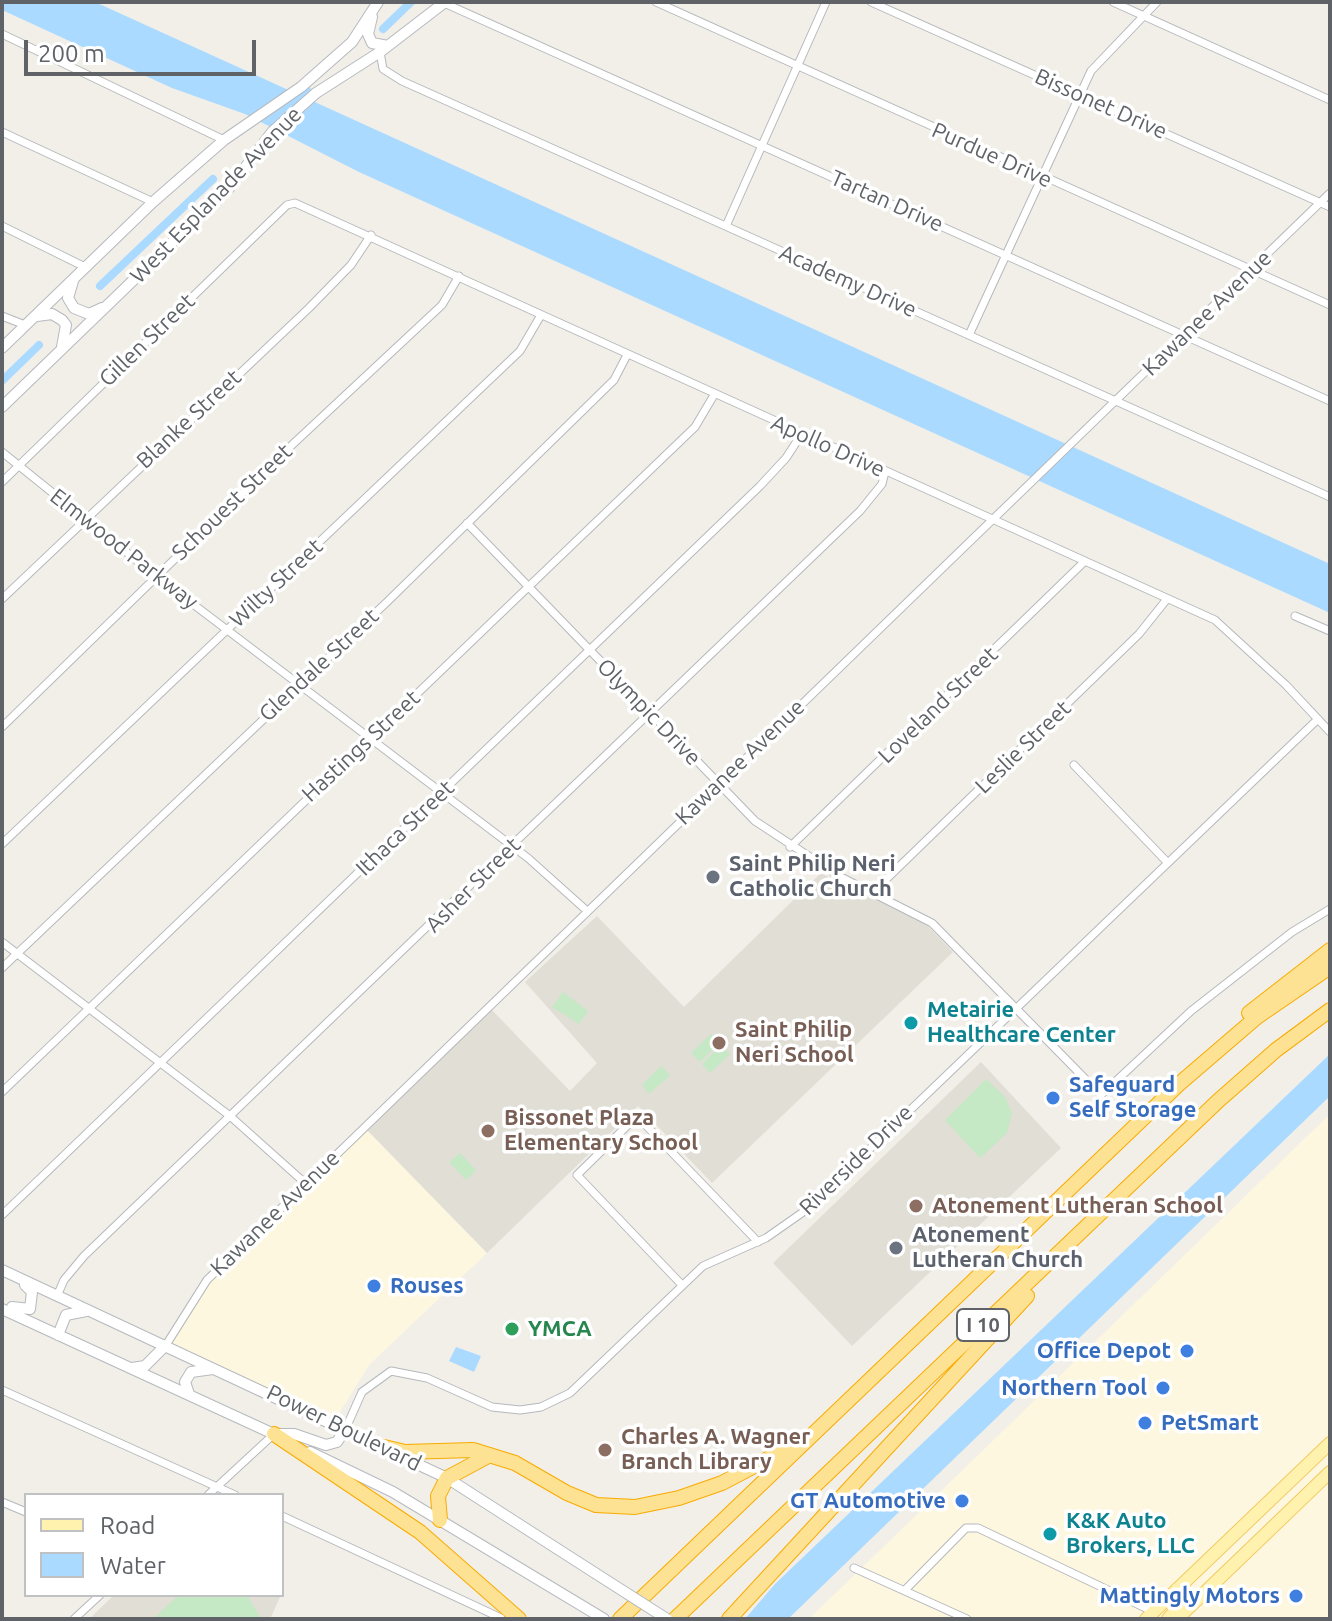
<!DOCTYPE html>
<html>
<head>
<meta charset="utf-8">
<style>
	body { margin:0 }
	#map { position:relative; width:1332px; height:1621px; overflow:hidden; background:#f1efe8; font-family:Ubuntu,sans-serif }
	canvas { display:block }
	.frame { position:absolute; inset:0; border:4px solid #5f6368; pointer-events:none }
	.legend { position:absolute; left:24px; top:1493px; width:260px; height:104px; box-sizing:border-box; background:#fff; border:2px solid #bfc1c3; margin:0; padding:10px 14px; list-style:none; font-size:24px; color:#5f6368 }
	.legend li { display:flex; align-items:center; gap:16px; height:40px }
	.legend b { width:40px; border:2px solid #bfc1c3 }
	.scale { position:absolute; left:24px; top:40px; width:232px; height:36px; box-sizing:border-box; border:4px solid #5f6368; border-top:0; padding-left:10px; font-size:24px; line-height:28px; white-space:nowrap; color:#5f6368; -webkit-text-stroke:6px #fff; paint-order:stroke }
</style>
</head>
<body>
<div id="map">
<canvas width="1332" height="1621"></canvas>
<div class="frame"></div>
<ul class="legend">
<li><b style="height:10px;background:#fff2af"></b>Road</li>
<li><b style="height:22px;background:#aadaff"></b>Water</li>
</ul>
<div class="scale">200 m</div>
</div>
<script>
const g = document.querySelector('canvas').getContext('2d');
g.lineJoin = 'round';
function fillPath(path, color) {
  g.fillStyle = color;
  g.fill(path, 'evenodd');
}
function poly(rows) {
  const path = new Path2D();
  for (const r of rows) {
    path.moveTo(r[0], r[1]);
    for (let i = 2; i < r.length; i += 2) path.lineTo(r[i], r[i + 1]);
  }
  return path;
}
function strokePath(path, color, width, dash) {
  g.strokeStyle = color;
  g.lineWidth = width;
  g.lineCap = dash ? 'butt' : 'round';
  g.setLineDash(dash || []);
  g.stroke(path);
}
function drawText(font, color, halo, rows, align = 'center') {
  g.font = font + ' Ubuntu,sans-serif';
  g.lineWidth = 7;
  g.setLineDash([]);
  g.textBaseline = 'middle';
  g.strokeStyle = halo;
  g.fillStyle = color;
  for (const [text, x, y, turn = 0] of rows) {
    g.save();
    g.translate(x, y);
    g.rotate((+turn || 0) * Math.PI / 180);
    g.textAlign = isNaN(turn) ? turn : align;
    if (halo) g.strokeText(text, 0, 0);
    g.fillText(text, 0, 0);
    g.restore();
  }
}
const commercial = poly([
	[1330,1114,1330,1619,809,1619],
	[366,1129,487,1253,369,1365,335,1420,171,1344,202,1291,221,1269]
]);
const education = poly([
	[821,873,923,921,953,952,712,1183,638,1106,487,1253,366,1129,491,1009,570,1091,597,1063,525,982,597,916,684,1007],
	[981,1062,1061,1148,852,1346,773,1263],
	[114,1595,281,1595,270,1619,89,1619]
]);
const green = poly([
	[563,992,588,1011,579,1024,552,1007],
	[711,1034,719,1043,700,1062,691,1053],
	[721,1045,730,1054,710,1073,702,1064],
	[661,1066,670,1075,649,1094,642,1085],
	[986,1079,1005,1097,1012,1113,1007,1133,980,1158,945,1120],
	[460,1153,476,1170,466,1180,449,1162],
	[179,1595,247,1595,261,1619,153,1619]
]);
const water = poly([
	[2,2,95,2,1330,564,1330,613,359,172,245,114,172,88,2,10],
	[1330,1054,1330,1096,788,1619,745,1619,775,1584],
	[456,1347,481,1356,474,1372,449,1361]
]);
const canal = poly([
	[383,29,411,2],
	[293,103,307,90],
	[100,286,213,179],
	[2,381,39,345]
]);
const minor = poly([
	[656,2,1330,305],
	[871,2,1330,207],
	[1113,2,1330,100],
	[444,3,1330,401],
	[2,34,224,140],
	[380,52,383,69,402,81,1330,497],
	[2,132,153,202],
	[2,226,85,267],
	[726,226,826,2],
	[2,316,25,325],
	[969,335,1091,71,1157,2],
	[2,452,156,576,528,858,586,910],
	[2,482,287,205,295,203,1215,620,1286,685,1330,732],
	[467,523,755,821,839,876,932,923,1101,1095,1191,1011,1292,932,1330,909],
	[2,599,309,308,351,265,371,235],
	[1295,616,1330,631],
	[2,727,293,444,442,305,459,276],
	[1074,765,1167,862],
	[2,844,520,351,541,315],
	[790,847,1085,561],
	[874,891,1139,634,1167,599],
	[2,942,230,1116,305,1183],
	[2,968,388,601,614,380,627,355],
	[2,1092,695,427,714,395],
	[2,1215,760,486,786,458,801,435],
	[682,1285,577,1175,637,1116,758,1242],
	[57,1296,64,1280,84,1256,860,511,882,484,885,472],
	[166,1345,207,1280,1330,193],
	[2,1390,235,1495],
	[346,1428,362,1392,391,1371,427,1378,492,1407,520,1410,541,1407,570,1393,703,1266,766,1238,806,1210,1318,719],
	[208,1495,274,1434],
	[2,1502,26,1512],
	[282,1516,501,1618],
	[854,1568,967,1619],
	[905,1590,966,1528,978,1528,1154,1612],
	[74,1619,100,1595]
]);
const secondary = poly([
	[372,17,368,34,372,43,388,46],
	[73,281,68,298,74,308,89,314,102,308],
	[37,316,52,314,62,320,66,325,62,347],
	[2,348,153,202,224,140,301,87,352,42,378,2],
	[2,407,232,185,272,132,316,93,380,52,445,2],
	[2,1270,447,1478,595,1573],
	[12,1307,30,1309,32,1292,25,1285],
	[2,1309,278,1436],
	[58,1335,66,1315,86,1311],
	[132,1368,145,1366,166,1345],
	[189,1394,185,1382,191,1372,213,1369],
	[274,1434,294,1434,326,1445,337,1442,346,1428],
	[310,1452,393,1492,604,1619]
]);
const primary = poly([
	[1146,1619,1330,1443],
	[1168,1619,1183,1602,1177,1589],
	[1177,1619,1330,1472]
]);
const motorway = poly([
	[1249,1013,1330,950],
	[274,1434,420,1532,519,1619],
	[384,1447,405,1452,473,1450,515,1463,567,1493,596,1505,635,1507,679,1498,722,1483,800,1442],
	[440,1520,438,1496,447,1478,490,1455],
	[620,1619,1179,1084,1257,1017,1330,967],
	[675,1619,1218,1101,1276,1050,1330,1010],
	[729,1619,1027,1296]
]);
const secondaryBridge = poly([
	[595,1573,667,1619]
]);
const markers = [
	[713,877,8,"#6b7280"],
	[911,1023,8,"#0f9aa8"],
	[719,1043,8,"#8d6e63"],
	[1053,1098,8,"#3f7fe0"],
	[488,1131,8,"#8d6e63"],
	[916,1206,8,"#8d6e63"],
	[896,1248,8,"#6b7280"],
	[374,1286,8,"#3f7fe0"],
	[512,1329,8,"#2e9e5b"],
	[1187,1351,8,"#3f7fe0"],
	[1163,1388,8,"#3f7fe0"],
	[1145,1423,8,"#3f7fe0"],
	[605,1450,8,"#8d6e63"],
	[962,1501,8,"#3f7fe0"],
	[1050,1534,8,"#0f9aa8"],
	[1296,1596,8,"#3f7fe0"]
];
const shields = [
	[983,1325,52]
];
const shieldNames = [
	["I 10",983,1325]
];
const streetNames = [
	["Bissonet Drive",1101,104,24],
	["Purdue Drive",992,155,24],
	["West Esplanade Avenue",216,195,-46],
	["Tartan Drive",887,201,24],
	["Academy Drive",848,281,24],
	["Kawanee Avenue",1207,313,-44],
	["Gillen Street",147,340,-44],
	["Blanke Street",189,419,-43],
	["Apollo Drive",828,446,24],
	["Schouest Street",232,502,-44],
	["Elmwood Parkway",124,549,38],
	["Wilty Street",276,583,-43],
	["Glendale Street",319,665,-43],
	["Loveland Street",938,705,-44],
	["Olympic Drive",649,712,46],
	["Hastings Street",361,746,-43],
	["Leslie Street",1023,747,-44],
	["Kawanee Avenue",740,762,-44],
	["Ithaca Street",405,828,-44],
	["Asher Street",473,885,-45],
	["Riverside Drive",856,1160,-44],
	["Kawanee Avenue",275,1213,-44],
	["Power Boulevard",344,1428,26]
];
const worshipNames = [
	["Saint Philip Neri",729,864],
	["Catholic Church",729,889],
	["Atonement",912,1235],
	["Lutheran Church",912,1260]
];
const cultureNames = [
	["Metairie",927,1010],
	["Healthcare Center",927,1035],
	["K&K Auto",1066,1521],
	["Brokers, LLC",1066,1546]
];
const educationNames = [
	["Saint Philip",735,1030],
	["Neri School",735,1055],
	["Bissonet Plaza",504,1118],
	["Elementary School",504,1143],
	["Atonement Lutheran School",932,1206],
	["Charles A. Wagner",621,1437],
	["Branch Library",621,1462]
];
const shopNames = [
	["Safeguard",1069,1085,"left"],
	["Self Storage",1069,1110,"left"],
	["Rouses",390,1286,"left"],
	["Office Depot",1171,1351],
	["Northern Tool",1147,1388],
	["PetSmart",1161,1423,"left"],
	["GT Automotive",946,1501],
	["Mattingly Motors",1280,1596]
];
const leisureNames = [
	["YMCA",528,1329]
];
fillPath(commercial, '#fef7e0');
fillPath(education, '#e1ded6');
fillPath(green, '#c5e8c5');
fillPath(water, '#aadaff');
strokePath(canal, '#aadaff', 8);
strokePath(minor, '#b5b8bc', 9);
strokePath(secondary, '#b6babf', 12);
strokePath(primary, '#f2c960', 14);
strokePath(motorway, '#f9ab00', 16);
strokePath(minor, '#fff', 7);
strokePath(secondary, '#fff', 10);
strokePath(primary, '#fff2af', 12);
strokePath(motorway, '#fde293', 14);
strokePath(secondaryBridge, '#b6babf', 12, []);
strokePath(secondaryBridge, '#fff', 10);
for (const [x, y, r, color] of markers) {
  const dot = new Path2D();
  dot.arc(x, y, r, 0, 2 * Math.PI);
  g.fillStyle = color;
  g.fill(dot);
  strokePath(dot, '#fff', 3);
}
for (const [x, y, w] of shields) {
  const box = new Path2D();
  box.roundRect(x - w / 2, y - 16, w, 32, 6);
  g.fillStyle = '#fff';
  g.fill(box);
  strokePath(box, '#5f6368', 2);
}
drawText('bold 20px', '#5f6368', null, shieldNames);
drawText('22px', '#5f6368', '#fff', streetNames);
drawText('bold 22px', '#5b616d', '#fff', worshipNames, 'left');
drawText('bold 22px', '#0d838f', '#fff', cultureNames, 'left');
drawText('bold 22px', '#785e54', '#fff', educationNames, 'left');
drawText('bold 22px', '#366cbe', '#fff', shopNames, 'right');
drawText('bold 22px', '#27864d', '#fff', leisureNames, 'left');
</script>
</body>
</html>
